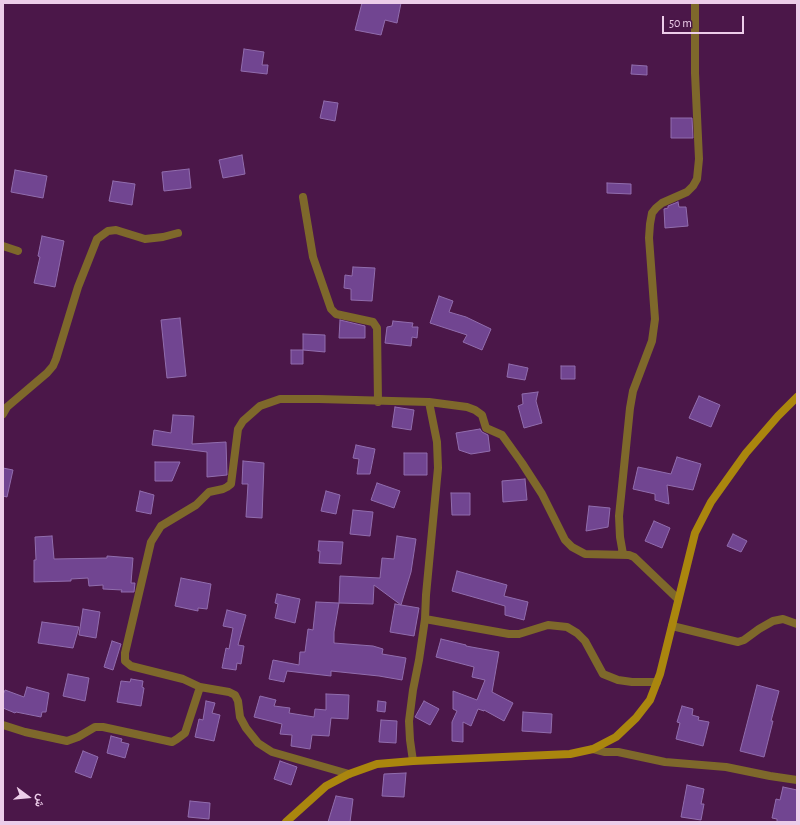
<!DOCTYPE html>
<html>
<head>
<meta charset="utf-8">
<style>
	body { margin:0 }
	#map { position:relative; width:800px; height:825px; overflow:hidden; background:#4b1749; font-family:"Alegreya Sans",Vazirmatn,sans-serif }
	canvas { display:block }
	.frame { position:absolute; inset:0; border:4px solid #eccde9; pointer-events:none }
	.north { position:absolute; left:8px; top:777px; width:40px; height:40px; -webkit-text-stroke:3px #4b1749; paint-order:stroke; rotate:106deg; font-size:11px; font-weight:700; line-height:16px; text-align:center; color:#eccde9 }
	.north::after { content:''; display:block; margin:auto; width:14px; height:18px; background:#eccde9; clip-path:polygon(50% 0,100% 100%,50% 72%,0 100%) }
	.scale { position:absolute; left:662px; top:16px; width:82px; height:18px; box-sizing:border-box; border:2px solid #eccde9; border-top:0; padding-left:5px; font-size:12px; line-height:14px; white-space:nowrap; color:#eccde9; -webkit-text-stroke:3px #4b1749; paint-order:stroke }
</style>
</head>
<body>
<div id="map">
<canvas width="800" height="825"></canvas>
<div class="frame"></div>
<div class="north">ش</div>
<div class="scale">50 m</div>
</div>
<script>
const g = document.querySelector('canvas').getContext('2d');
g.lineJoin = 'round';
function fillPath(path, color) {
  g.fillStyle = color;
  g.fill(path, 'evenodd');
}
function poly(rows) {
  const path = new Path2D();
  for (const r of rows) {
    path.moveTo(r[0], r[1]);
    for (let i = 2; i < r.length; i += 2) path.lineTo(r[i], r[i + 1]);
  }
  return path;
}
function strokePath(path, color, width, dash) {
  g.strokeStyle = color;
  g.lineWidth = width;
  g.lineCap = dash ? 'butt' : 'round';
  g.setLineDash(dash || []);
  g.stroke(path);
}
const building = poly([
	[362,3,401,3,397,23,385,20,381,35,355,30,362,3],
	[244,49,264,52,262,65,268,65,267,74,241,71,244,49],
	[632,65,647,66,647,75,631,74,632,65],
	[324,101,338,103,335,121,320,118,324,101],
	[671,118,692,118,693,138,671,138,671,118],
	[242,155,245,174,223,178,219,160,242,155],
	[189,169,191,188,164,191,162,172,189,169],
	[15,170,47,176,43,198,11,192,15,170],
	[113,181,135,184,132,205,109,201,113,181],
	[607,183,631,184,631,194,607,193,607,183],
	[678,202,679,207,686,207,688,226,665,228,664,209,668,208,668,206,678,202],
	[42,236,64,241,55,287,34,283,40,257,38,256,42,236],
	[353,267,375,268,372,301,351,300,351,289,344,288,345,275,352,276,353,267],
	[439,296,453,301,449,312,466,317,491,329,482,350,463,342,467,335,430,323,439,296],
	[180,318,186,376,167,378,161,320,180,318],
	[340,320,365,326,365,338,339,338,340,320],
	[393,321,413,323,412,327,418,327,417,338,412,337,411,346,385,343,387,327,392,326,393,321],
	[303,334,325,335,325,352,303,350,303,334],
	[291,350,303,350,303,364,291,364,291,350],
	[509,364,528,368,525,380,507,377,509,364],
	[561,366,575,366,575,379,561,379,561,366],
	[538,392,536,401,542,423,524,428,518,406,523,404,522,394,538,392],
	[699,396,720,405,711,427,689,418,699,396],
	[395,407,414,410,411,430,392,427,395,407],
	[173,415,194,416,192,444,226,442,227,475,207,477,207,452,152,445,154,430,171,433,173,415],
	[480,429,482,432,488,435,490,451,471,454,459,450,456,433,480,429],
	[356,445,375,449,370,474,357,474,359,459,353,458,356,445],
	[404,453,427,453,427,475,404,475,404,453],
	[677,457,701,464,693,490,667,485,669,504,655,500,655,494,633,489,638,467,671,474,677,457],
	[243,461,264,463,262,518,246,517,248,484,242,484,243,461],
	[155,462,180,462,172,481,155,481,155,462],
	[3,468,13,470,7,497,3,496,3,468],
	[525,479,527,500,503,502,502,481,525,479],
	[377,483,400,491,394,508,371,500,377,483],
	[140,491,154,495,151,514,136,511,140,491],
	[326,491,340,495,336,514,321,511,326,491],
	[451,493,470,493,470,515,452,515,451,493],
	[589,506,610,508,608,527,586,531,589,506],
	[353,510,373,512,370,536,350,534,353,510],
	[654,521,670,528,662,548,645,541,654,521],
	[733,534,747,541,741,552,727,546,733,534],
	[52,536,54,559,107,558,107,556,133,558,131,583,135,583,134,592,121,592,122,590,103,589,103,585,89,586,88,578,71,579,71,581,34,582,34,560,36,560,35,537,52,536],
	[397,536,416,539,411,572,401,605,374,585,373,604,339,603,340,576,380,578,382,558,394,559,397,536],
	[319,541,343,542,341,564,319,563,320,551,318,551,319,541],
	[457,571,507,585,504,596,528,602,524,620,505,615,505,606,452,591,457,571],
	[181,578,211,584,207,609,198,608,198,611,175,606,181,578],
	[277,594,300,599,295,623,275,618,278,604,275,603,277,594],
	[316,602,339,603,334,632,334,643,373,646,383,649,382,654,406,658,402,680,379,676,331,671,331,676,287,671,284,682,269,679,273,660,299,665,300,652,305,652,308,629,313,630,316,602],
	[395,604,419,608,414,636,390,632,395,604],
	[83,609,100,612,96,638,79,635,83,609],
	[227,610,246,615,238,645,244,646,241,664,237,663,236,670,222,668,226,648,229,649,233,628,223,626,227,610],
	[42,622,79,627,73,648,38,643,42,622],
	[441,639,466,645,466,646,499,652,492,692,513,703,504,721,484,710,484,711,478,709,471,726,463,722,463,742,452,741,452,722,457,711,453,709,453,691,477,700,485,680,472,677,474,667,436,657,441,639],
	[112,641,121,644,113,670,104,667,112,641],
	[68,674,89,678,85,701,63,696,68,674],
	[131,679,143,681,142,687,144,688,141,706,117,702,121,681,130,682,131,679],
	[757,685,779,691,771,721,773,721,764,757,740,751,757,685],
	[27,687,49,693,46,712,42,712,41,717,16,712,15,713,3,708,3,695,5,690,24,697,27,687],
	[326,694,349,695,348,719,331,718,329,736,312,735,310,749,291,746,292,735,280,734,282,724,254,717,260,696,276,700,274,706,290,708,289,713,314,717,315,709,326,710,326,694],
	[206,701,215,703,212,713,220,715,214,741,195,737,199,719,203,720,206,701],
	[378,701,386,702,385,712,377,711,378,701],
	[424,701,439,709,430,725,415,717,424,701],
	[682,706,693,709,692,715,699,717,698,720,709,722,703,746,676,739,680,723,677,722,682,706],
	[523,712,552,714,551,733,522,731,523,712],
	[381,720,397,721,396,743,379,742,381,720],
	[111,736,122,739,121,742,129,744,125,758,107,753,111,736],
	[83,751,98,757,91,778,75,772,83,751],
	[280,761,297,767,291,785,274,779,280,761],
	[406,773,404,797,382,796,384,774,406,773],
	[687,785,704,789,701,804,704,804,701,820,681,817,687,785],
	[783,787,797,790,797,822,777,822,777,819,772,818,776,799,780,800,783,787],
	[336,796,353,799,350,822,328,822,336,796],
	[190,801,210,803,209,819,188,817,190,801]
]);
const street = poly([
	[303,197,313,257,331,309,336,314,373,322,377,328,378,402],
	[3,246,18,251],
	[3,414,7,407,47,373,53,366,56,359,78,287,97,239,108,231,116,230,145,239,163,237,178,233],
	[623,554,620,537,619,516,630,408,633,391,652,341,655,319,649,238,650,224,652,213,656,208,662,203,687,192,693,186,697,179,699,159,695,73,695,3],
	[425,619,509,634,519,634,548,625,567,627,577,633,585,641,603,674,618,680,632,682,657,682],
	[672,626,738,642,744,640,759,629,773,621,783,619,797,624],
	[3,725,25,732,67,741,78,737,95,727,103,727,172,742,177,739,185,733,200,687],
	[593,749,605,752,618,752,665,762,726,767,770,776,797,780],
	[413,761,410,740,409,721,413,690,419,660,425,619,426,595,438,468,437,442,429,402],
	[349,774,272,752,258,743,246,728,240,717,238,701,235,695,229,692,200,687,183,679,131,666,125,661,125,653,151,542,161,526,196,505,209,492,223,489,227,487,231,484,238,429,243,421,260,406,280,399,319,399,429,402,467,407,475,410,482,415,486,428,502,435,522,463,542,494,565,540,572,547,585,554,629,555,634,557,678,599]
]);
const secondary = poly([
	[286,822,326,786,349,774,377,764,413,761,570,754,593,749,616,737,636,718,650,700,660,674,695,533,711,502,746,453,778,416,797,397]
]);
fillPath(building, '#714591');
strokePath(building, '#916dad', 1);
strokePath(street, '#7e682b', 8);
strokePath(secondary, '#aa860e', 8);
</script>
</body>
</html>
